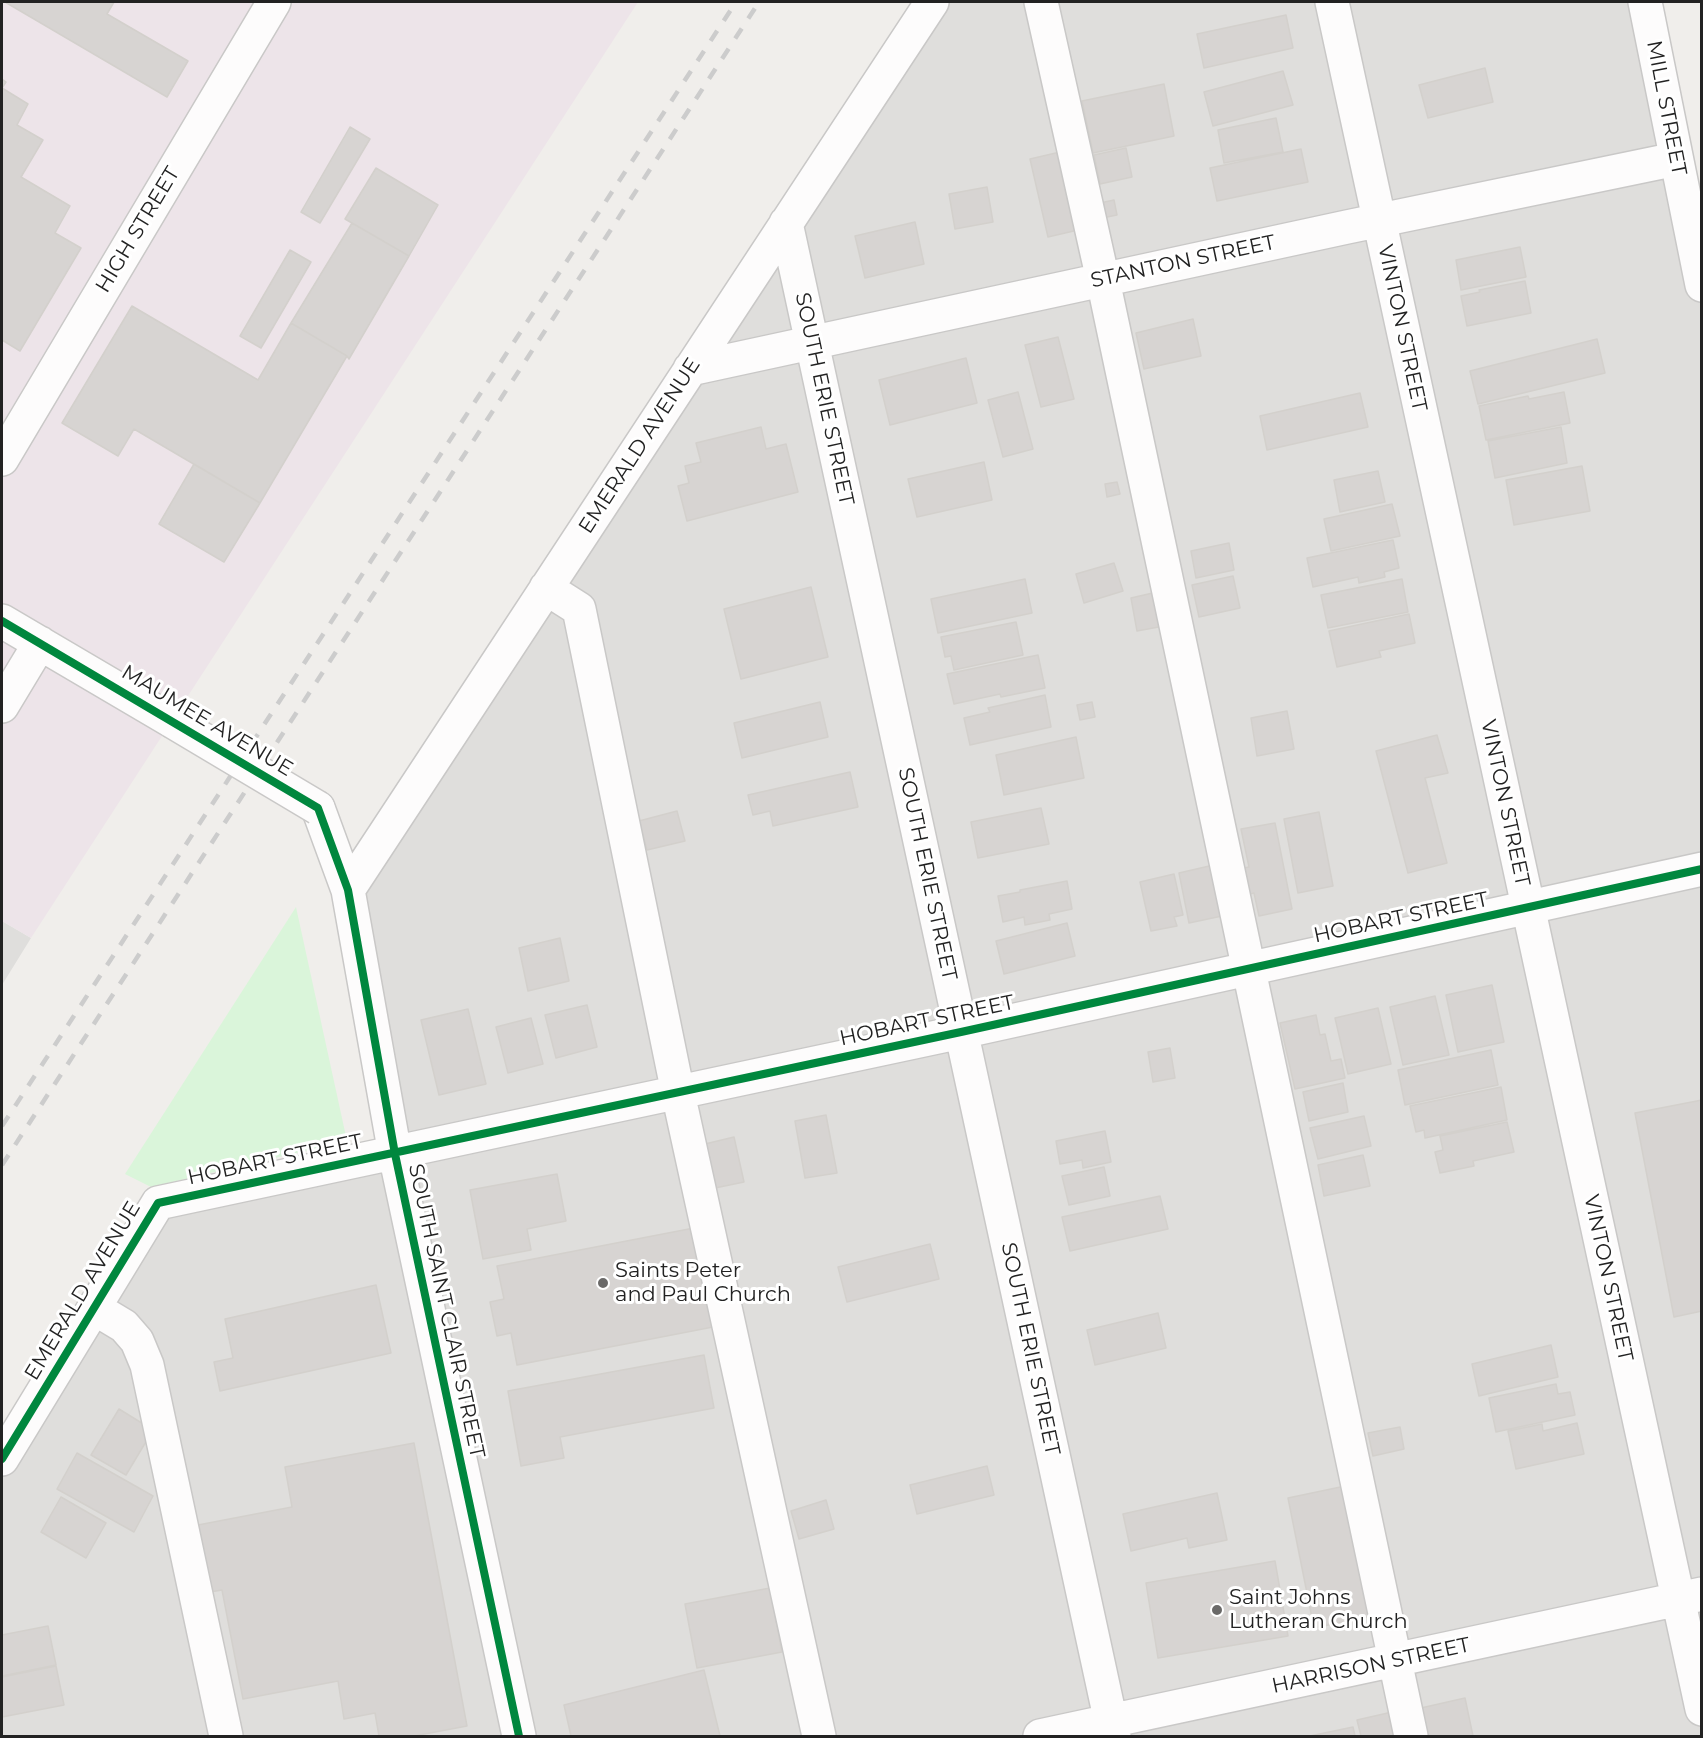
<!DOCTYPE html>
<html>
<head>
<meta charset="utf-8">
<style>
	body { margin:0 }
	#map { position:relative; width:1703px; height:1738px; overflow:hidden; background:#f0eeeb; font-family:Montserrat,sans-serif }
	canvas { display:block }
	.frame { position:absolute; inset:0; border:3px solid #222; pointer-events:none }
</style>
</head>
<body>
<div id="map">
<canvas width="1703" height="1738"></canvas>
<div class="frame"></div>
</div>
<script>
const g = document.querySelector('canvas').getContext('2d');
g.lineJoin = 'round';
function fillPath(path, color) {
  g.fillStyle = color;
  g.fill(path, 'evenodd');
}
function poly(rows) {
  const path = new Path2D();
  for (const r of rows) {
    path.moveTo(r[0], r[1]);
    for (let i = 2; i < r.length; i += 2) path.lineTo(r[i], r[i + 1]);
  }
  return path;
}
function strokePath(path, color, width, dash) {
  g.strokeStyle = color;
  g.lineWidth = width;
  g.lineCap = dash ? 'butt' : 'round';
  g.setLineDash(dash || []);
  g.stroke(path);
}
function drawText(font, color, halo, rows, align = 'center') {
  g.font = font + ' Montserrat,sans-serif';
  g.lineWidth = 6;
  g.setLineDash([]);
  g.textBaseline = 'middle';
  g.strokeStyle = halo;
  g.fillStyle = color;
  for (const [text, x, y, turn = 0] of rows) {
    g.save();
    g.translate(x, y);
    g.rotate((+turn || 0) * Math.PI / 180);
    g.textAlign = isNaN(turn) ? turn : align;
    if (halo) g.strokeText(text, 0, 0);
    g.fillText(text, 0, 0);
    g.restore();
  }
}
const residential = poly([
	[932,2,1629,2,1702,312,1701,1736,2,1736,2,1460,158,1203,395,1154,348,890],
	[2,921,31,938,2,985]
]);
const industrial = poly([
	[2,2,638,2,31,938,2,921]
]);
const park = poly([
	[296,907,347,1141,151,1187,125,1174]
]);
const building = poly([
	[5,2,114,2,107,14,188,61,167,97,5,2],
	[1286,15,1293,48,1204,68,1197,34,1286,15],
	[1485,68,1493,102,1428,118,1419,85,1485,68],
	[1283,71,1293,105,1213,126,1204,92,1283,71],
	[2,79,6,82,2,88,28,104,17,125,43,140,21,177,70,206,55,233,81,248,20,351,2,340,2,79],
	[1164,84,1174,136,1093,153,1082,101,1164,84],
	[1276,118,1283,152,1224,163,1218,130,1276,118],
	[350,127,370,139,320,223,301,212,350,127],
	[1126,148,1132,177,1100,184,1094,155,1126,148],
	[1301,149,1308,182,1217,201,1210,168,1301,149],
	[1060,152,1078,230,1048,237,1030,159,1060,152],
	[376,168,438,205,409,256,345,219,376,168],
	[987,187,993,222,955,229,949,194,987,187],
	[1114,200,1117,215,1102,218,1100,203,1114,200],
	[915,222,924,264,865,278,855,236,915,222],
	[352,223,409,256,349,359,347,356,291,323,352,223],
	[1520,247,1526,277,1461,290,1456,260,1520,247],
	[290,250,311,262,261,348,240,336,290,250],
	[1525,281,1531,313,1467,326,1461,296,1480,292,1479,290,1525,281],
	[132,306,258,380,291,323,347,356,260,503,134,429,118,456,62,423,132,306],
	[1193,319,1201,356,1144,369,1136,333,1193,319],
	[1058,337,1074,399,1041,407,1025,345,1058,337],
	[1597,339,1605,373,1478,404,1470,371,1597,339],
	[966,358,977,403,890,425,879,380,966,358],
	[1018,392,1033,449,1003,457,988,400,1018,392],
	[1564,392,1570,423,1486,440,1479,406,1528,396,1529,399,1564,392],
	[1360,393,1368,427,1267,450,1260,416,1360,393],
	[761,427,766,449,786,444,798,492,687,521,678,486,689,483,685,466,701,462,696,443,761,427],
	[1561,427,1567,463,1495,478,1488,441,1561,427],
	[984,462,992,500,917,517,908,479,984,462],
	[194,464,260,503,224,562,159,524,194,464],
	[1582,466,1590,511,1514,525,1506,480,1582,466],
	[1378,471,1385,502,1340,512,1334,480,1378,471],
	[1117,482,1120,494,1107,497,1105,484,1117,482],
	[1392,504,1400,536,1331,551,1324,519,1392,504],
	[1393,540,1399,568,1384,572,1385,577,1359,583,1358,577,1313,587,1307,558,1393,540],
	[1229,543,1234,570,1196,578,1191,551,1229,543],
	[1114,563,1123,591,1084,603,1076,574,1114,563],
	[1233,576,1240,608,1199,617,1192,585,1233,576],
	[1025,579,1032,613,938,633,931,599,1025,579],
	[1402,579,1408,612,1328,628,1321,595,1402,579],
	[811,587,828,657,741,679,724,609,811,587],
	[1157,592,1164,626,1137,631,1131,598,1157,592],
	[1409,614,1415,643,1379,651,1381,657,1337,667,1329,631,1409,614],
	[1016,622,1023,655,954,670,951,656,945,657,941,637,1016,622],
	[1038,655,1045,688,1001,697,1000,694,954,704,947,674,1038,655],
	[1045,695,1051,727,970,745,964,718,990,712,988,708,1045,695],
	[820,702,828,737,742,758,734,723,820,702],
	[1092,702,1095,717,1080,720,1077,705,1092,702],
	[1287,711,1294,749,1257,756,1251,718,1287,711],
	[1437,735,1448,773,1425,778,1447,863,1408,873,1376,751,1437,735],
	[1076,737,1084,778,1004,795,996,755,1076,737],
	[850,772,858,807,773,826,770,811,753,815,748,795,850,772],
	[1041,808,1049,844,978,858,971,822,1041,808],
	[677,811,685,841,647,850,639,821,677,811],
	[1319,812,1333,886,1298,893,1284,819,1319,812],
	[1275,823,1292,909,1259,916,1254,893,1250,894,1244,868,1249,867,1241,829,1275,823],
	[1218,864,1222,916,1189,923,1179,873,1218,864],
	[1174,874,1183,915,1174,917,1177,926,1151,931,1140,882,1174,874],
	[1067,881,1072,909,1049,914,1050,920,1025,925,1024,917,1003,922,998,896,1020,892,1020,890,1067,881],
	[1067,923,1075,956,1004,974,996,941,1067,923],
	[560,938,569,981,528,991,519,948,560,938],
	[1492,985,1504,1042,1458,1052,1446,995,1492,985],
	[1435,996,1449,1055,1403,1065,1390,1007,1435,996],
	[587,1005,597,1047,556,1058,545,1015,587,1005],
	[1378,1008,1391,1064,1348,1074,1335,1018,1378,1008],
	[468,1009,486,1084,439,1095,421,1020,468,1009],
	[1316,1015,1320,1035,1325,1034,1331,1061,1341,1059,1345,1078,1295,1089,1280,1023,1316,1015],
	[531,1018,543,1064,508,1073,496,1027,531,1018],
	[1170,1048,1175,1078,1153,1082,1148,1052,1170,1048],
	[1491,1050,1498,1085,1405,1105,1398,1070,1491,1050],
	[1343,1083,1348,1112,1309,1121,1303,1092,1343,1083],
	[1501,1087,1507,1120,1425,1138,1424,1130,1416,1132,1410,1106,1501,1087],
	[1702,1100,1702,1311,1674,1317,1635,1113,1702,1100],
	[826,1115,837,1173,805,1178,795,1121,826,1115],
	[1364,1116,1371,1146,1318,1159,1310,1128,1364,1116],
	[1507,1122,1514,1152,1473,1161,1474,1166,1440,1173,1435,1152,1443,1150,1440,1136,1507,1122],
	[1105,1131,1111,1162,1083,1168,1082,1160,1060,1164,1056,1141,1105,1131],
	[734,1137,744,1182,715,1188,705,1144,734,1137],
	[1363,1155,1370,1186,1324,1196,1318,1165,1363,1155],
	[1104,1167,1110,1196,1069,1205,1062,1176,1104,1167],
	[557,1174,566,1221,527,1229,531,1250,483,1259,470,1190,557,1174],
	[1160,1196,1168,1229,1070,1251,1062,1217,1160,1196],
	[694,1228,713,1327,517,1365,511,1333,497,1336,490,1302,504,1299,497,1266,694,1228],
	[930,1244,939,1279,847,1302,838,1267,930,1244],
	[376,1285,391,1353,220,1391,214,1362,233,1358,225,1319,376,1285],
	[1158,1313,1166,1348,1095,1365,1087,1330,1158,1313],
	[1551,1345,1558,1377,1479,1396,1472,1364,1551,1345],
	[704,1355,714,1408,560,1437,564,1458,521,1466,508,1391,704,1355],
	[1556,1384,1558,1394,1570,1392,1575,1415,1496,1432,1489,1398,1556,1384],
	[119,1409,153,1430,126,1475,91,1455,119,1409],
	[1577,1423,1584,1454,1516,1469,1508,1431,1542,1424,1543,1431,1577,1423],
	[1400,1427,1404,1449,1373,1456,1368,1433,1400,1427],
	[414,1443,467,1726,414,1736,379,1736,375,1713,344,1719,338,1681,243,1699,222,1590,210,1592,198,1525,292,1507,285,1467,414,1443],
	[77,1453,153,1496,134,1532,57,1489,77,1453],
	[987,1466,994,1495,917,1514,910,1485,987,1466],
	[1350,1485,1376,1615,1314,1628,1288,1498,1350,1485],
	[1217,1493,1227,1540,1189,1548,1187,1538,1131,1551,1123,1514,1217,1493],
	[61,1497,106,1523,86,1558,41,1532,61,1497],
	[826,1500,834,1529,799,1539,791,1511,826,1500],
	[1275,1561,1288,1636,1158,1658,1146,1583,1275,1561],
	[770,1588,782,1652,697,1668,685,1604,770,1588],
	[48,1626,56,1665,2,1676,2,1635,48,1626],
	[56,1666,64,1705,2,1717,2,1677,56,1666],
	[704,1670,720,1736,571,1736,564,1705,704,1670],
	[1465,1698,1473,1736,1427,1736,1421,1708,1465,1698],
	[1392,1712,1398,1736,1361,1736,1357,1720,1392,1712],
	[1353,1727,1355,1736,1310,1736,1353,1727]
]);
const minor = poly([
	[1041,2,1103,280,1411,1736],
	[1332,2,1702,1709],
	[1645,2,1702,285],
	[786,223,1114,1736],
	[690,369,1347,227,1676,159],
	[2,459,274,2],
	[546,588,579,609,678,1093,819,1736],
	[2,621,172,721],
	[2,706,40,643],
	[318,808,348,890,395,1154,519,1736],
	[348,890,932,2],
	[94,1308,124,1326,137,1341,147,1365,226,1736],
	[2,1459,158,1203,961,1032,1702,869],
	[1040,1736,1702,1594]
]);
const rail = poly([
	[2,1126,736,2],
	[2,1165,759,2]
]);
const minorBridge = poly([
	[172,721,318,808]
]);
const cycleway = poly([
	[2,621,318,808,348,890,395,1154,519,1736],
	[2,1459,158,1203,961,1032,1702,869]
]);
const markers = [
	[603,1283,6,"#6a6968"],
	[1217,1610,6,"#6a6968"]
];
const streetNames = [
	["MILL STREET",1666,108,79],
	["HIGH STREET",138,230,-59],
	["STANTON STREET",1183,262,-12],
	["VINTON STREET",1402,328,78],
	["SOUTH ERIE STREET",824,399,78],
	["EMERALD AVENUE",640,446,-57],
	["MAUMEE AVENUE",207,721,31],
	["VINTON STREET",1505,803,78],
	["SOUTH ERIE STREET",927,874,78],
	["HOBART STREET",1401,918,-12],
	["HOBART STREET",927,1021,-12],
	["HOBART STREET",275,1160,-12],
	["VINTON STREET",1608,1278,78],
	["EMERALD AVENUE",83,1291,-59],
	["SOUTH SAINT CLAIR STREET",446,1311,78],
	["SOUTH ERIE STREET",1030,1349,78],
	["HARRISON STREET",1371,1666,-12]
];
const poiNames = [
	["Saints Peter",615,1271],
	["and Paul Church",615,1295],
	["Saint Johns",1229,1598],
	["Lutheran Church",1229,1622]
];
fillPath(residential, '#dfdedc');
fillPath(industrial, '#ede4e9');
fillPath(park, '#daf5da');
fillPath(building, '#d7d4d2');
strokePath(building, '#d3d0cc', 1.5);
strokePath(minor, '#c9c8c7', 36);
strokePath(minor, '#fdfcfc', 33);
strokePath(rail, '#ccc', 4.5, [12, 12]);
strokePath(minorBridge, '#c9c8c7', 36, []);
strokePath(minorBridge, '#fdfcfc', 33);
strokePath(cycleway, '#00873e', 8);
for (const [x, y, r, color] of markers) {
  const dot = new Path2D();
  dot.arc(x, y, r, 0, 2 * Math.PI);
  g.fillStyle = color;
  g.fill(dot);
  strokePath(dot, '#fff', 2);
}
drawText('21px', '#222', '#fff', streetNames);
drawText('21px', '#222', '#fff', poiNames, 'left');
</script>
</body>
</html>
